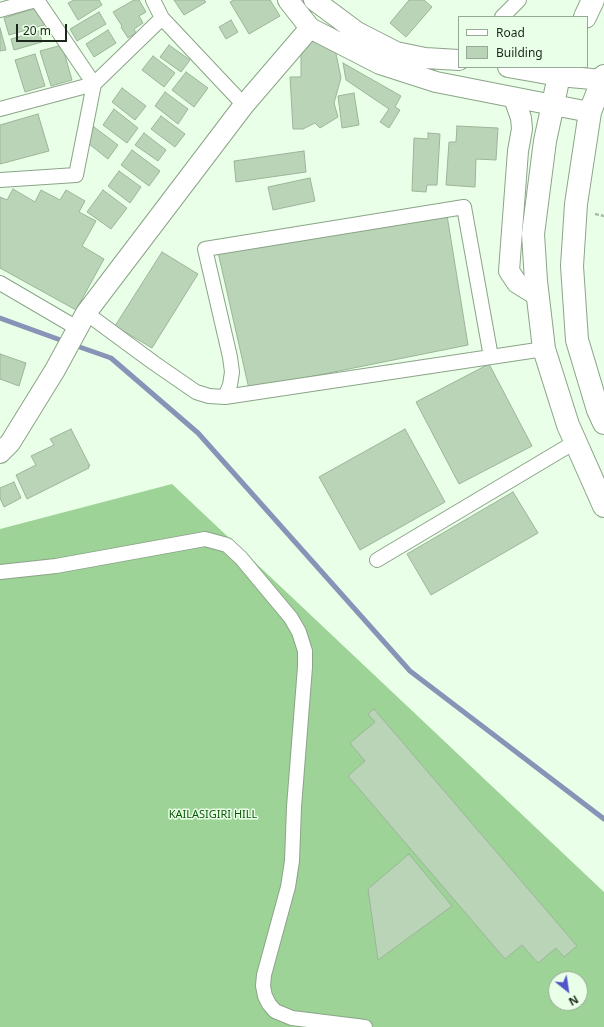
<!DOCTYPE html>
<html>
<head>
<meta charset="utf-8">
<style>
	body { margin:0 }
	#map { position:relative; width:604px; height:1027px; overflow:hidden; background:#e9ffe7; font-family:"Noto Sans",sans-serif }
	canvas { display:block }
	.legend { position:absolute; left:458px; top:16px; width:130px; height:52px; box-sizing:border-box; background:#e9ffe7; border:1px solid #97a896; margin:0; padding:5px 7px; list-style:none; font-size:12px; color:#1d261c }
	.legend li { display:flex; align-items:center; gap:8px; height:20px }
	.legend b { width:20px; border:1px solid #97a896 }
	.north { position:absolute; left:548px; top:971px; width:40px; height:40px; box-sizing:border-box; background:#e9ffe7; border:1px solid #97a896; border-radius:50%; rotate:150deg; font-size:11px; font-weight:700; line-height:16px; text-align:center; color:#1d261c }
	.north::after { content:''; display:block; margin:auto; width:14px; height:18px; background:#5055cb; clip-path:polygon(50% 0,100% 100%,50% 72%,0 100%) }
	.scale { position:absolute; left:16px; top:24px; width:51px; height:18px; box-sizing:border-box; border:2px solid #1d261c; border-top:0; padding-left:5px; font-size:12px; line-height:14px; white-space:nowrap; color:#1d261c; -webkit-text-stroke:3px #e9ffe7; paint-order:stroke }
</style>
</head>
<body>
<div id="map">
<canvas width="604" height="1027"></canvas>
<ul class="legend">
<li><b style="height:5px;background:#fff"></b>Road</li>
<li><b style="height:11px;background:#bad4b7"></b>Building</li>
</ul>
<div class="north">N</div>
<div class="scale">20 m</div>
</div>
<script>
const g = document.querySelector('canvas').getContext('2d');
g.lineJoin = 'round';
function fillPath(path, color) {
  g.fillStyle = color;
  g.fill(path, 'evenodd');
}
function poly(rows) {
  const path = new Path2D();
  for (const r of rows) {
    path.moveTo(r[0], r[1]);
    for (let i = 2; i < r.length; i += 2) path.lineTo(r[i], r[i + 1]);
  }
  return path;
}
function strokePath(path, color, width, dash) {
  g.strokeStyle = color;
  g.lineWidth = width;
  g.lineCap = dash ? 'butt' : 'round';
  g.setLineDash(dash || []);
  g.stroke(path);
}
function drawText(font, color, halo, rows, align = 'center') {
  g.font = font + ' "Noto Sans",sans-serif';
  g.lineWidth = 3;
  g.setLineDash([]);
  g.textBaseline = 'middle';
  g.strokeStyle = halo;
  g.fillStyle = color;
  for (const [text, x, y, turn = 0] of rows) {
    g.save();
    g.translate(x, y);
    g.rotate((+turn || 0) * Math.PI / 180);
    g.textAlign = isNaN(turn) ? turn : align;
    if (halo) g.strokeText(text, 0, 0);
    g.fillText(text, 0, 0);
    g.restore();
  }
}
const forest = poly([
	[172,484,604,892,604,1027,0,1027,0,529],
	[556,979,580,979,580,1003,556,1003]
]);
const stream = poly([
	[0,318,66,342],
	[74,345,111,358,198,433,410,671,604,819]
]);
const building = poly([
	[74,0,99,0,102,5,78,20,68,3,74,0],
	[134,0,139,0,146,12,139,16,143,23,134,29,136,33,128,38,121,27,122,26,113,12,134,0],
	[174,0,204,0,206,2,184,15,174,0],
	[234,0,270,0,280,16,249,34,230,2,234,0],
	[409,0,424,0,432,7,406,37,390,23,409,0],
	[39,7,44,25,9,35,4,18,39,7],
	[99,12,106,24,77,41,70,29,99,12],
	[231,20,238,32,226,39,219,27,231,20],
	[0,28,6,50,0,51,0,28],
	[108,30,116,43,94,57,86,44,108,30],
	[39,31,42,42,14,50,11,39,39,31],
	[314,35,334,44,341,78,334,103,338,117,320,128,315,123,303,129,293,129,290,77,301,77,301,55,314,35],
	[62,45,72,80,51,86,40,51,62,45],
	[169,45,190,60,181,72,160,57,169,45],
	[35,54,45,86,25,92,15,60,35,54],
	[153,56,175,73,164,87,142,70,153,56],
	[343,63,401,96,395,107,400,110,389,128,380,122,389,109,346,80,343,63],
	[186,72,208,88,194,107,172,90,186,72],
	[122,88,146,106,135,120,112,102,122,88],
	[165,92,188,109,178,124,155,106,165,92],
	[354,93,359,125,342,128,338,96,354,93],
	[114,109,138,128,127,143,103,125,114,109],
	[38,114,49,151,0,164,0,125,38,114],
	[161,116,185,134,175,147,151,129,161,116],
	[457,126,498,128,496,160,476,159,475,187,446,185,449,142,456,142,457,126],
	[94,127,118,145,108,159,84,140,94,127],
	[144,133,166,150,158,161,135,145,144,133],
	[428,133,440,134,437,185,427,185,426,192,412,191,414,138,428,139,428,133],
	[132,150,160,171,149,186,121,165,132,150],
	[304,151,306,172,236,182,234,161,304,151],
	[119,171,141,187,130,203,108,186,119,171],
	[310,178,315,201,273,210,268,187,310,178],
	[13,189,35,202,41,190,60,200,66,190,85,201,79,212,96,221,82,246,104,259,76,310,0,268,0,197,7,200,13,189],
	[103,190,127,208,111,229,87,212,103,190],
	[447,215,468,345,249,389,218,252,447,215],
	[162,252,198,274,152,348,115,326,162,252],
	[0,354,26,363,19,386,0,379,0,354],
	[489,364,532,446,459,484,416,402,489,364],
	[71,429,90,466,88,466,89,468,27,499,16,475,36,465,31,456,54,445,50,439,71,429],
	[405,429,445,502,360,550,319,477,405,429],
	[14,482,21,498,4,507,0,498,0,488,14,482],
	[513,492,538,533,431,595,407,554,513,492],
	[374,709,577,946,564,957,556,948,538,963,522,945,505,959,348,776,365,761,350,743,375,722,368,714,374,709],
	[409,854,452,906,378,960,368,889,409,854]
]);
const path = poly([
	[595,214,604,216]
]);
const street = poly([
	[153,0,162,18,244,105],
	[0,10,36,0],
	[502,17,519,0],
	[0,109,94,84,162,18],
	[0,180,76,175,94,84,37,0],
	[0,283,77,328],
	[86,313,154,363,196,392,209,396,225,397],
	[491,357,464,207,205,249,230,357,232,372,230,385,225,397,544,349],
	[377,560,575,442],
	[0,572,56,566,205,539,227,545,241,558,291,618,299,632,305,651,305,667,294,807,292,861,288,887,264,975,263,986,265,996,269,1004,275,1011,292,1018,365,1027]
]);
const secondary = poly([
	[288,0,310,28,380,64,436,82,553,105,590,112],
	[314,0,357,32,396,52,425,58,459,60],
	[508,67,559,76,603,80],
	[514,98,521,118,522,129,518,151,509,271,517,283,538,296],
	[0,453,10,443,55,370,86,313,244,105,310,28]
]);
const primary = poly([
	[585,17,593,0],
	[563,67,559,76,545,141,533,234,536,281,544,349,568,425,604,506],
	[604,76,590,112,576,204,572,266,577,340,598,410,604,423]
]);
const parkNames = [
	["KAILASIGIRI HILL",213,815]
];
fillPath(forest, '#9dd397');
strokePath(stream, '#8992b7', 5);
fillPath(building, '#bad4b7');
strokePath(building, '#9cb599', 1);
strokePath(street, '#8ba488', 16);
strokePath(secondary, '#8ba488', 22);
strokePath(primary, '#8ba488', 24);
strokePath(path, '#abbda9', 2.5, [4, 2]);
strokePath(street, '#fff', 14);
strokePath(secondary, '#fff', 20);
strokePath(primary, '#fff', 22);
drawText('11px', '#0a5806', '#e9ffe7', parkNames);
</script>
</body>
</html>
